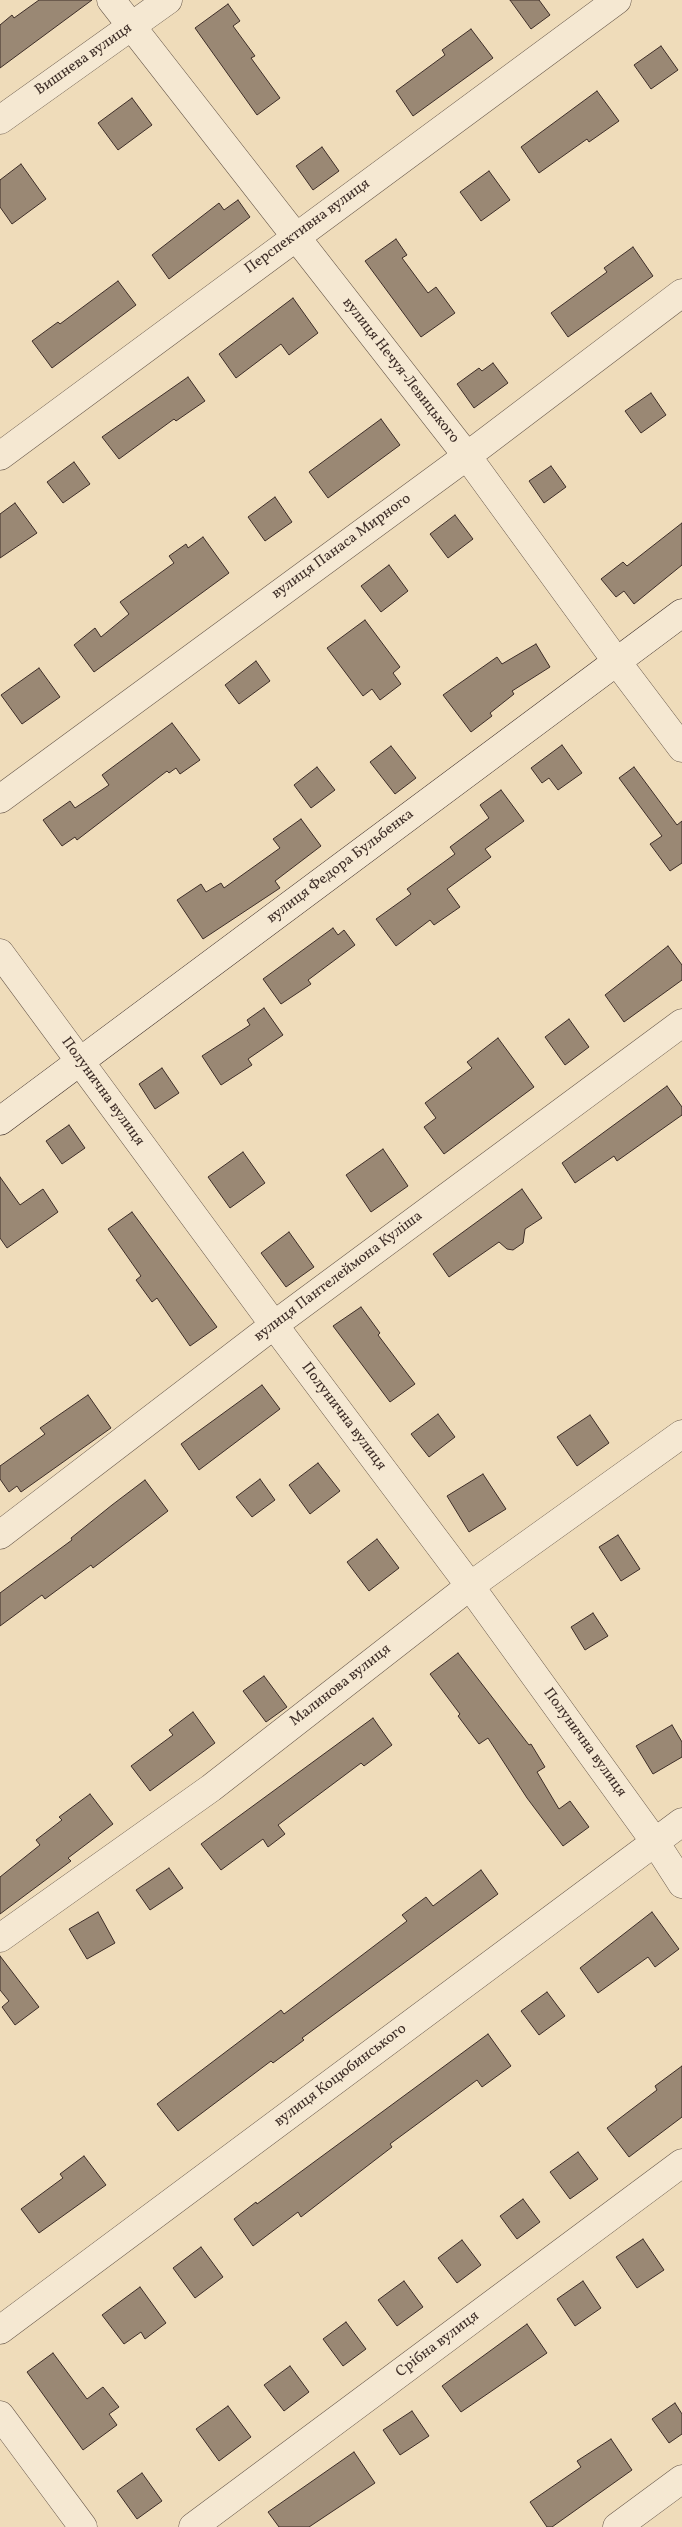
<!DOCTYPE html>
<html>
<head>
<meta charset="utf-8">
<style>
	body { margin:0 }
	canvas { display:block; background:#efdcba }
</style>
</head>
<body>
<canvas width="682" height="2527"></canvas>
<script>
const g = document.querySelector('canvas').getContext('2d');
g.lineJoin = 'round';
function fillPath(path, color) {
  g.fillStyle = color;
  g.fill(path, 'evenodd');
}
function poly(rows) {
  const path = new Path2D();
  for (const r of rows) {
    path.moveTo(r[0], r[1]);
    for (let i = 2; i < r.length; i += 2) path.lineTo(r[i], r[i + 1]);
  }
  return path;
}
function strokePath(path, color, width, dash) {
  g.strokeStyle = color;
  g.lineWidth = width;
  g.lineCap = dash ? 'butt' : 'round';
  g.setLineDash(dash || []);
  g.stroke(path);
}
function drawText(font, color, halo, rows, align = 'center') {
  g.font = font + ' Vollkorn,serif';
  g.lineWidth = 4;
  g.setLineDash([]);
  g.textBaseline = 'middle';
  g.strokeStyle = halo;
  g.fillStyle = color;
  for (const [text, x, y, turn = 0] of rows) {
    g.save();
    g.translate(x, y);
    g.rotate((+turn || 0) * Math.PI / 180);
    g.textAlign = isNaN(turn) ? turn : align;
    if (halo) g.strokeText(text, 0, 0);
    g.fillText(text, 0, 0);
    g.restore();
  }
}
const building = poly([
	[39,0,92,0,0,68,0,25,12,15,14,18,39,0],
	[510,0,539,0,550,15,531,29,510,0],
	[228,4,240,21,233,26,255,56,251,58,280,98,257,115,195,28,228,4],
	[471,29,493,58,413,116,396,91,445,55,442,50,471,29],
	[661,46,678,70,651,89,634,65,661,46],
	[597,91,619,121,589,142,587,139,539,173,521,147,597,91],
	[132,98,152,125,118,150,98,123,132,98],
	[322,147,339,171,313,190,296,166,322,147],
	[21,164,46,199,12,224,0,207,0,180,21,164],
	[489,171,510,200,481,221,460,192,489,171],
	[238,200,250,217,169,279,152,255,219,203,224,210,238,200],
	[396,239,407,255,402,258,428,293,436,287,455,313,421,337,365,261,396,239],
	[633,247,653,276,568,337,551,313,607,272,604,268,633,247],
	[118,281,136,305,52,368,32,341,58,322,60,324,118,281],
	[293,298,318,333,289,355,281,344,236,378,219,354,293,298],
	[493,363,508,383,474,408,457,384,479,368,482,371,493,363],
	[188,377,205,401,176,421,174,419,119,459,102,437,188,377],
	[651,393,666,415,641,433,625,411,651,393],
	[381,419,400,445,328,498,309,472,381,419],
	[74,462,90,484,63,503,47,482,74,462],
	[551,466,566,487,544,503,529,481,551,466],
	[275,497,292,522,265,541,248,517,275,497],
	[15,503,37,533,0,558,0,514,15,503],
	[455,515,473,539,448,558,430,534,455,515],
	[682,523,682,565,634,604,624,591,616,597,601,579,623,562,627,566,682,523],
	[203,537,229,573,94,672,74,645,95,628,101,637,129,614,120,602,174,563,169,556,186,544,188,548,203,537],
	[389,565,408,591,381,612,361,586,389,565],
	[365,620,400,667,393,673,401,684,380,700,372,689,363,696,327,648,365,620],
	[536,644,550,667,512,691,514,694,490,713,492,716,471,732,443,695,497,657,502,664,536,644],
	[256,661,270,681,239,704,225,685,256,661],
	[39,668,60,697,22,724,1,695,39,668],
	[172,723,200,760,180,774,176,768,169,773,167,771,77,840,75,837,62,846,43,820,70,801,75,808,109,785,102,775,172,723],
	[562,745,582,773,558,790,549,778,542,783,531,768,562,745],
	[391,746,416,778,395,794,370,762,391,746],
	[317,767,335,790,311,808,294,785,317,767],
	[634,767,677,825,682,821,682,863,670,871,650,844,662,836,619,778,634,767],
	[501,790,524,821,485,849,491,857,447,889,460,907,434,925,430,920,396,946,376,919,411,894,407,889,455,854,450,847,489,818,480,805,501,790],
	[301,819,321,846,275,881,280,888,203,939,177,900,201,884,206,892,221,883,224,888,280,848,273,839,301,819],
	[333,928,338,935,344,930,355,945,308,980,311,984,281,1004,263,979,333,928],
	[668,946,682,965,682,980,624,1022,605,995,668,946],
	[264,1008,283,1035,248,1059,252,1065,221,1085,202,1056,250,1025,247,1020,264,1008],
	[569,1019,589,1047,565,1065,545,1037,569,1019],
	[498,1038,534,1087,444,1154,424,1127,436,1118,425,1103,472,1068,467,1062,498,1038],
	[162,1068,179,1093,155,1109,139,1084,162,1068],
	[667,1086,682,1107,682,1115,617,1161,614,1156,575,1183,562,1163,667,1086],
	[69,1125,85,1148,62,1164,46,1141,69,1125],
	[383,1149,408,1186,371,1212,346,1175,383,1149],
	[243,1152,265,1183,230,1208,208,1177,243,1152],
	[0,1177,20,1205,43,1189,58,1212,7,1248,0,1238,0,1177],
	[522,1189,542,1218,525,1229,523,1243,513,1250,507,1249,499,1242,449,1277,433,1254,522,1189],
	[132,1212,217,1327,190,1346,157,1298,152,1302,136,1280,141,1276,108,1229,132,1212],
	[289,1232,314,1267,286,1287,261,1253,289,1232],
	[361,1307,380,1333,378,1335,415,1384,390,1402,333,1326,361,1307],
	[262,1385,280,1409,199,1470,181,1444,262,1385],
	[88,1395,111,1428,21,1492,17,1486,9,1492,0,1479,0,1466,45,1434,40,1428,88,1395],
	[438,1414,455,1437,429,1457,411,1434,438,1414],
	[590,1415,609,1443,577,1466,557,1437,590,1415],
	[318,1463,340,1491,310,1514,289,1485,318,1463],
	[483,1474,506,1509,469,1532,447,1496,483,1474],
	[260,1479,275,1500,252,1517,236,1497,260,1479],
	[145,1480,168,1511,93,1568,91,1565,45,1599,42,1595,0,1626,0,1593,72,1540,71,1538,112,1505,145,1480],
	[618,1535,640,1569,621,1581,599,1547,618,1535],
	[377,1539,399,1568,369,1591,347,1562,377,1539],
	[593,1613,608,1636,585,1650,571,1627,593,1613],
	[458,1653,529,1745,531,1744,545,1767,537,1772,559,1809,570,1801,589,1827,563,1846,527,1798,488,1738,479,1744,458,1716,460,1714,430,1674,458,1653],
	[264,1676,287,1707,266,1722,243,1691,264,1676],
	[193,1712,215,1743,150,1791,131,1766,173,1735,169,1730,193,1712],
	[373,1718,392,1745,364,1766,361,1763,278,1825,285,1834,268,1847,263,1839,221,1870,201,1844,373,1718],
	[672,1725,682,1742,682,1757,653,1774,636,1746,672,1725],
	[90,1794,113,1824,68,1858,71,1861,0,1914,0,1877,40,1845,36,1840,62,1820,59,1817,90,1794],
	[169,1868,183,1888,150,1910,136,1890,169,1868],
	[481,1870,498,1894,302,2038,304,2040,273,2063,271,2061,178,2131,157,2104,281,2010,284,2014,353,1962,407,1921,402,1915,426,1897,433,1906,481,1870],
	[98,1912,115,1943,87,1959,69,1929,98,1912],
	[652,1912,679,1949,655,1967,648,1957,598,1993,580,1968,652,1912],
	[0,1956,39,2007,15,2025,2,2007,9,2001,0,1990,0,1956],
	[547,1992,565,2016,539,2035,521,2011,547,1992],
	[488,2034,511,2066,482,2087,477,2080,390,2144,392,2147,336,2190,301,2217,298,2212,253,2246,234,2219,256,2202,257,2204,488,2034],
	[682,2066,682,2117,629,2157,607,2128,657,2090,655,2086,682,2066],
	[578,2152,598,2179,570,2199,550,2172,578,2152],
	[84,2156,106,2185,39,2233,21,2209,63,2178,60,2174,84,2156],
	[523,2199,540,2222,517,2239,500,2216,523,2199],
	[643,2239,664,2270,637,2288,616,2257,643,2239],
	[462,2240,481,2265,457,2283,438,2258,462,2240],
	[201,2247,223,2277,195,2298,173,2268,201,2247],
	[404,2281,423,2307,397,2326,378,2300,404,2281],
	[583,2281,601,2308,575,2326,557,2299,583,2281],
	[140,2287,166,2323,145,2339,141,2332,124,2344,102,2315,140,2287],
	[346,2322,366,2349,343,2366,323,2339,346,2322],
	[527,2324,547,2353,461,2412,442,2386,527,2324],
	[53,2353,87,2399,103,2387,119,2407,109,2414,117,2425,83,2450,27,2372,53,2353],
	[290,2366,309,2392,284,2411,264,2385,290,2366],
	[675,2403,682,2414,682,2434,669,2443,652,2419,675,2403],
	[228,2406,251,2437,219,2461,196,2429,228,2406],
	[412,2411,429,2436,400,2455,383,2430,412,2411],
	[611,2439,632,2470,552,2527,547,2527,530,2502,581,2467,577,2461,611,2439],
	[354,2452,375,2483,309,2527,279,2527,268,2512,354,2452],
	[142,2473,162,2501,137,2519,117,2491,142,2473]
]);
const street = poly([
	[111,0,467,456,617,662,682,748],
	[0,120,168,0],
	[0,456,617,0],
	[0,799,467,456,682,293],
	[0,953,274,1325,470,1586,655,1842,682,1884],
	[0,1535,274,1325,682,1023],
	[0,1938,211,1788,470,1586,682,1434],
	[0,2330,682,1822],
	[0,2415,83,2527],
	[193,2527,682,2163],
	[617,2527,682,2479]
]);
const secondary = poly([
	[0,1121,682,613]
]);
const streetNames = [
	["Вишнева вулиця",84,60,-35],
	["Перспективна вулиця",308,227,-36],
	["вулиця Нечуя-Левицького",400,371,52],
	["вулиця Панаса Мирного",342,547,-36],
	["вулиця Федора Бульбенка",341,867,-37],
	["Полунична вулиця",102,1092,54],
	["вулиця Пантелеймона Куліша",339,1277,-37],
	["Полунична вулиця",343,1417,53],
	["Малинова вулиця",341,1686,-38],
	["Полунична вулиця",584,1743,54],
	["вулиця Коцюбинського",341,2076,-37],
	["Срібна вулиця",438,2345,-37]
];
fillPath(building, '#9a8874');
strokePath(building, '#3e2e28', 1);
strokePath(street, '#6a5a4c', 29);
strokePath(secondary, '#3e2e28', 29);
strokePath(street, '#f5e8d2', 28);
strokePath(secondary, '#f5e8d2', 28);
drawText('15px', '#3e2e28', '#f5e8d2', streetNames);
</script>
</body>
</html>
